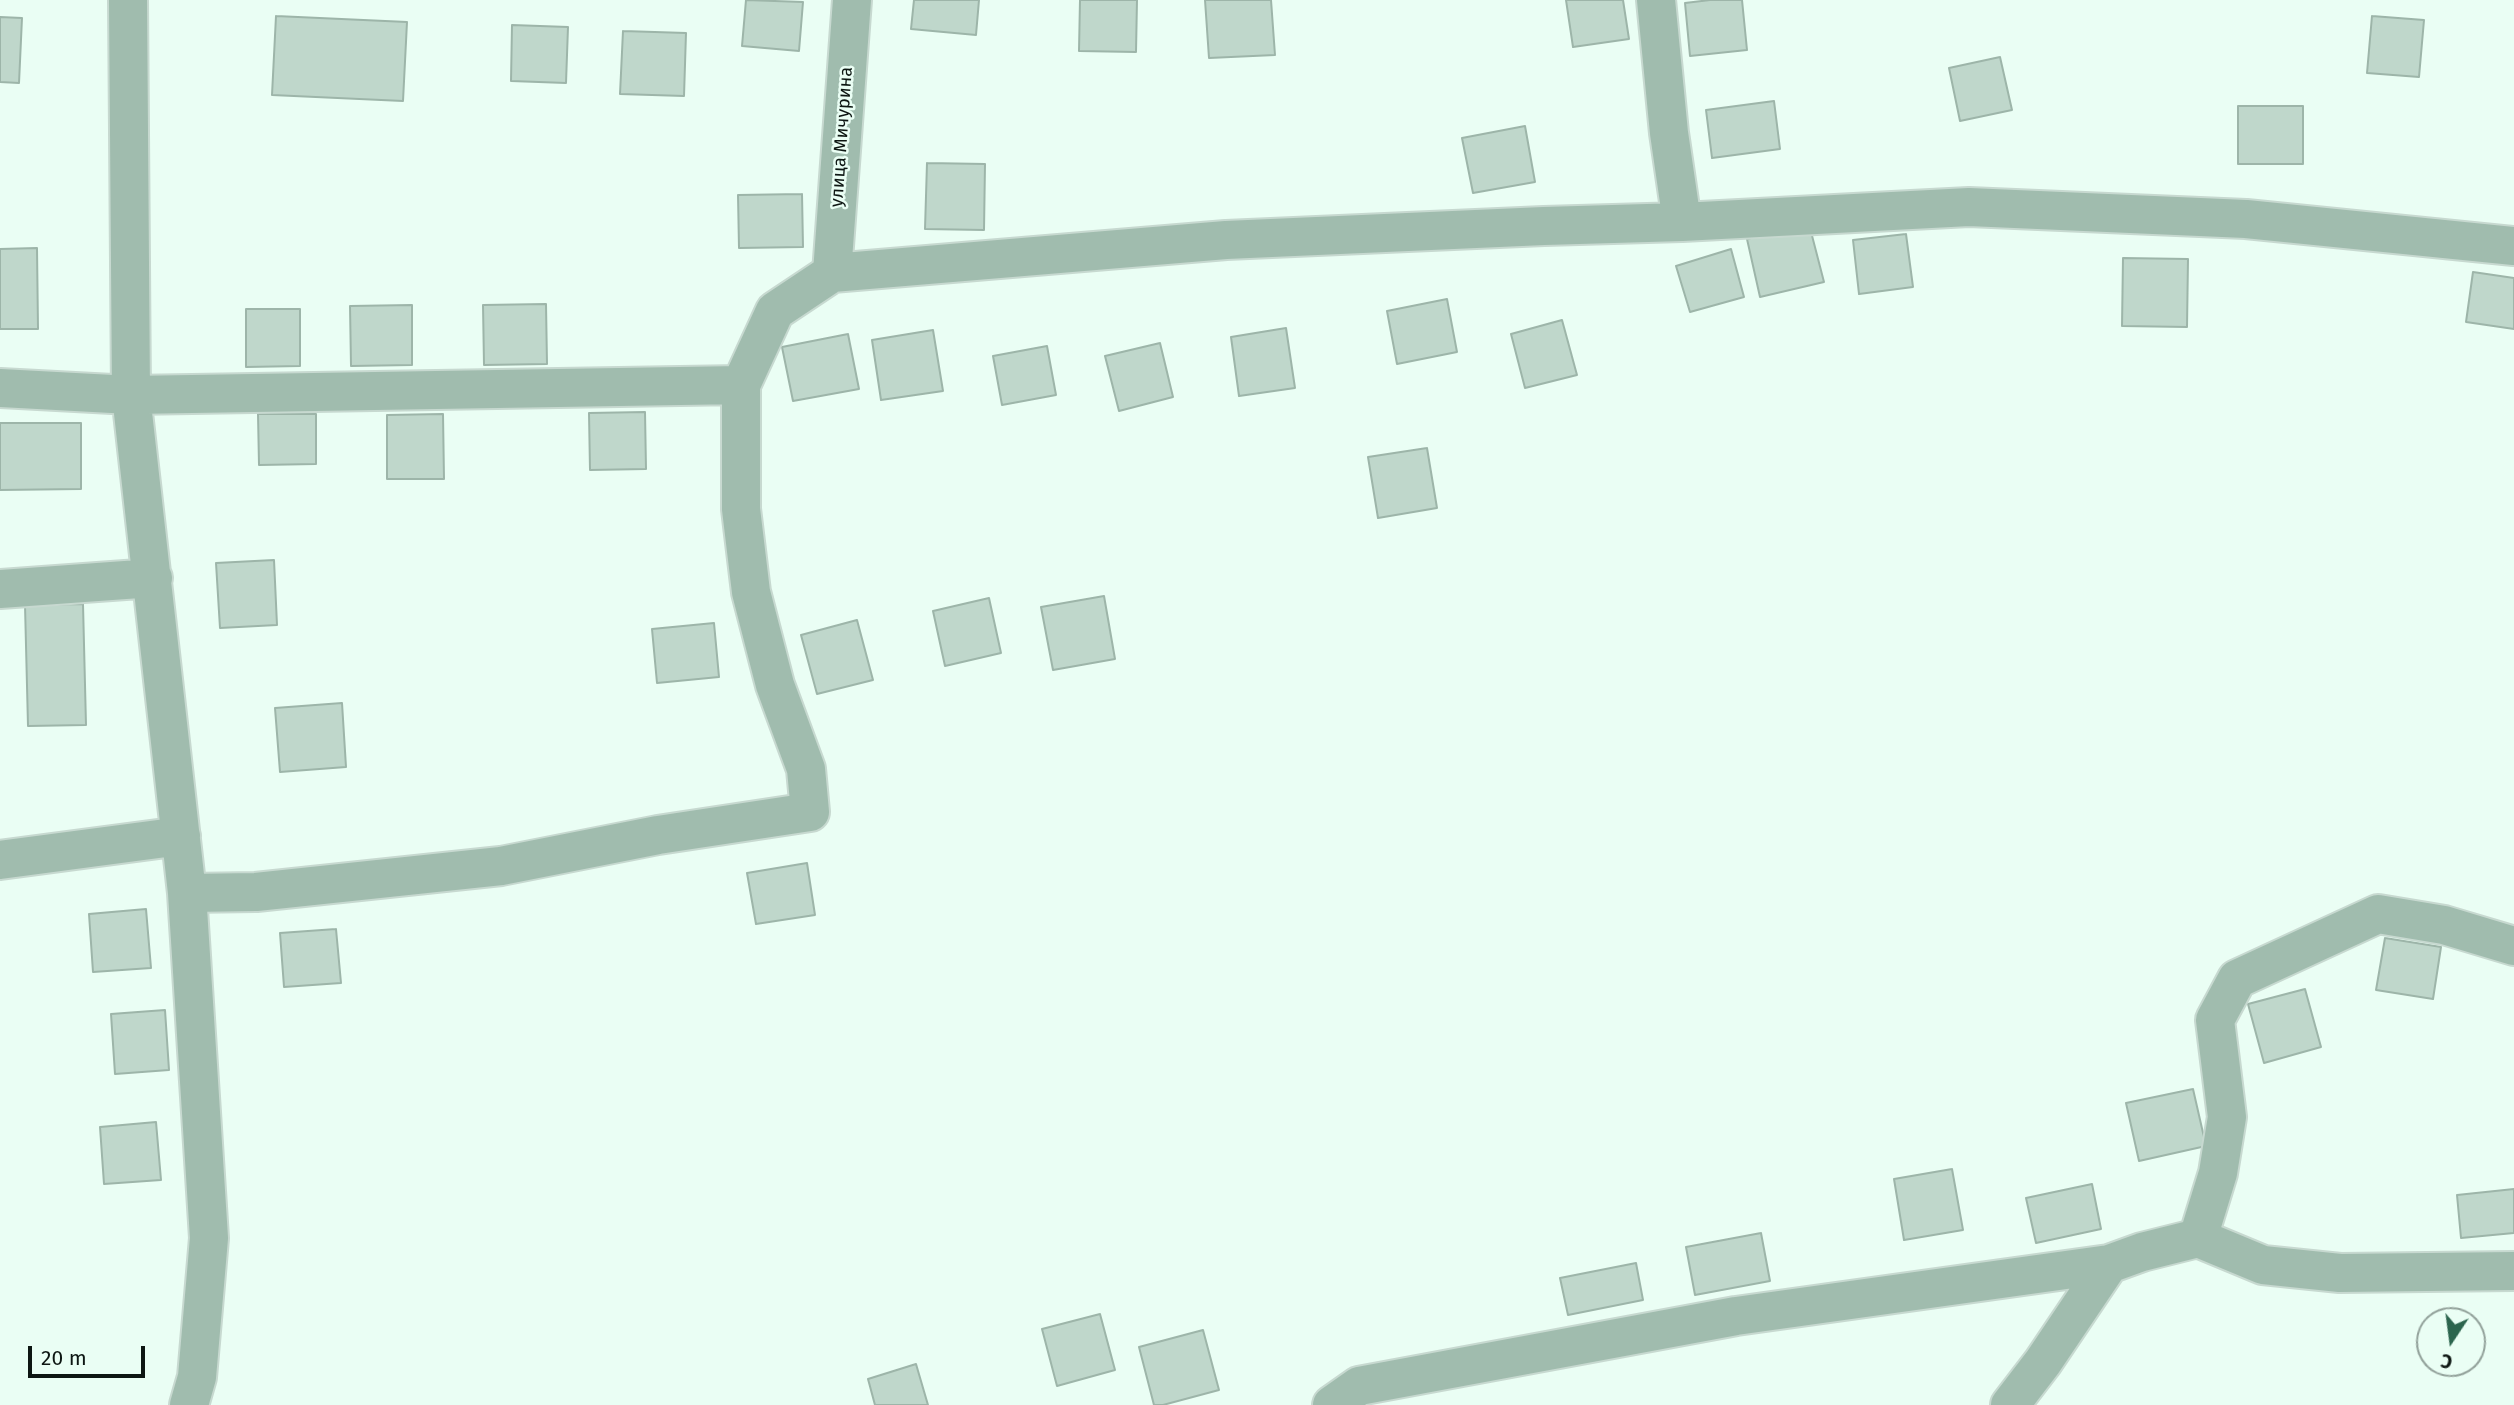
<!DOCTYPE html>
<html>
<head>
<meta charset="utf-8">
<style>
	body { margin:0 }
	#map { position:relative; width:2514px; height:1405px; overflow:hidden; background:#eafef4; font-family:"Fira Sans",sans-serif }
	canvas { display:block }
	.north { position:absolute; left:2416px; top:1307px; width:70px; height:70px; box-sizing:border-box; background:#eafef4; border:2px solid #92a19a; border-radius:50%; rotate:193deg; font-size:19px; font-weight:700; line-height:28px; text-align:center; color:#0d1612 }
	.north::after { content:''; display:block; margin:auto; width:24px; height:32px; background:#2c654e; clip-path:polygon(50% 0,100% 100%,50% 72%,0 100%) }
	.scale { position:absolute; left:28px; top:1346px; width:117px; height:32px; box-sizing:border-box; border:4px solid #0d1612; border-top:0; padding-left:9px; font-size:21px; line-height:24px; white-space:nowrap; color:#0d1612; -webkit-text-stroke:5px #eafef4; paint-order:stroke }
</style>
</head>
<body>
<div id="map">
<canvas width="2514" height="1405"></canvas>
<div class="north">С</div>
<div class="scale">20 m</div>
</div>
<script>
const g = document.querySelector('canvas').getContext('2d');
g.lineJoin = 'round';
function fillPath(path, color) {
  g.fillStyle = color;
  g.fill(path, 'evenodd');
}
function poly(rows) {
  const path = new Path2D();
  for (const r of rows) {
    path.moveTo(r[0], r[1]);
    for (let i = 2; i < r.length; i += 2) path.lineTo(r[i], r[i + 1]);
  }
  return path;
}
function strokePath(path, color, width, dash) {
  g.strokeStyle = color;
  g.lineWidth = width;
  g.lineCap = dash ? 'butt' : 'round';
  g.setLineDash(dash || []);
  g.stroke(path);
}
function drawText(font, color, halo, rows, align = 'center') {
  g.font = font + ' "Fira Sans",sans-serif';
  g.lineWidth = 5;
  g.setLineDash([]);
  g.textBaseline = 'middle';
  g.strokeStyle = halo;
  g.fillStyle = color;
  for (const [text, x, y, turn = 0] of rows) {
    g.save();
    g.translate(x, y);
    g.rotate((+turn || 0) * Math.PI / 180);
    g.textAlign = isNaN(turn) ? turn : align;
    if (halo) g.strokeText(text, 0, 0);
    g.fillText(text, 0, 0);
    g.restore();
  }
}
const building = poly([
	[746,0,803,2,799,51,742,46,746,0],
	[914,0,979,0,976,35,911,29,914,0],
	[1080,0,1137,0,1136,52,1079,51,1080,0],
	[1205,0,1271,0,1275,55,1209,58,1205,0],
	[1566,0,1623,0,1629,39,1573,47,1566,0],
	[1710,0,1742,0,1747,50,1690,56,1685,3,1710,0],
	[276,16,407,22,403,101,272,95,276,16],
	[2372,16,2424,20,2419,77,2367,73,2372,16],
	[0,17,22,18,19,83,0,82,0,17],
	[512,25,568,27,566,83,511,81,512,25],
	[623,31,686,33,684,96,620,94,623,31],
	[2000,57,2012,110,1960,121,1949,68,2000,57],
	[1774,101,1780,149,1712,158,1706,110,1774,101],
	[2238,106,2303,106,2303,164,2238,164,2238,106],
	[1525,126,1535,182,1473,193,1462,138,1525,126],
	[927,163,985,164,984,230,925,229,927,163],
	[802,194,803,247,739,248,738,195,802,194],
	[1809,224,1824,282,1760,297,1747,239,1809,224],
	[1906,234,1913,287,1859,294,1853,240,1906,234],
	[37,248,38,329,0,329,0,249,37,248],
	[1731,249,1744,297,1690,312,1676,266,1731,249],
	[2123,258,2188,259,2187,327,2122,326,2123,258],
	[2473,272,2514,278,2514,329,2466,322,2473,272],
	[1447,299,1457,352,1397,364,1387,311,1447,299],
	[546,304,547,364,484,365,483,305,546,304],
	[412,305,412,365,351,366,350,306,412,305],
	[246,309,300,309,300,366,246,367,246,309],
	[1562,320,1577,375,1525,388,1511,334,1562,320],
	[1286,328,1295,388,1239,396,1231,337,1286,328],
	[933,330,943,391,881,400,872,340,933,330],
	[848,334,859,389,793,401,782,347,848,334],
	[1160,343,1173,397,1119,411,1105,356,1160,343],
	[1047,346,1056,395,1002,405,993,356,1047,346],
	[645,412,646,469,590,470,589,413,645,412],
	[258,414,316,414,316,464,259,465,258,414],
	[443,414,444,479,387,479,387,415,443,414],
	[0,423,81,423,81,489,0,490,0,423],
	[1427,448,1437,508,1378,518,1368,457,1427,448],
	[274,560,277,625,220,628,216,563,274,560],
	[1104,596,1115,659,1053,670,1041,607,1104,596],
	[989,598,1001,653,945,666,933,611,989,598],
	[83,604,86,725,28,726,25,605,83,604],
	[857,620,873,680,817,694,801,635,857,620],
	[714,623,719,677,657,683,652,629,714,623],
	[342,703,346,767,280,772,275,708,342,703],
	[807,863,815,915,756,924,747,873,807,863],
	[146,909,151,968,93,972,89,914,146,909],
	[336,929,341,983,284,987,280,933,336,929],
	[2385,938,2441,947,2433,999,2376,990,2385,938],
	[2305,989,2321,1047,2264,1063,2248,1004,2305,989],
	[165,1010,169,1070,115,1074,111,1014,165,1010],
	[2193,1089,2206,1146,2139,1161,2126,1103,2193,1089],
	[156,1122,161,1180,104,1184,100,1127,156,1122],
	[1952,1169,1963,1230,1904,1240,1894,1179,1952,1169],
	[2092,1184,2101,1229,2036,1243,2026,1198,2092,1184],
	[2514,1189,2514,1233,2461,1238,2457,1195,2514,1189],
	[1761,1233,1770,1281,1695,1295,1686,1247,1761,1233],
	[1636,1263,1643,1300,1568,1315,1560,1278,1636,1263],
	[1100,1314,1115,1370,1057,1386,1042,1329,1100,1314],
	[1203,1330,1219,1390,1163,1405,1154,1405,1139,1347,1203,1330],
	[916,1364,928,1405,875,1405,868,1379,916,1364]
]);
const minor = poly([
	[128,0,131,395,187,893,209,1238,197,1377,189,1405],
	[1656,0,1669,133,1682,222],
	[832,273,852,0],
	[0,388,131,395,741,385],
	[0,589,153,578],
	[0,860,181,836],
	[187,893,256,892,501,866,658,835,810,812,806,769,775,685,751,592,741,509,741,385,775,311,832,273,1226,240,1544,226,1682,222,1969,207,2246,219,2514,246],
	[2198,1238,2218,1173,2227,1117,2215,1020,2237,979,2378,914,2444,925,2514,946],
	[1332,1405,1359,1386,1736,1316,2109,1264],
	[2010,1405,2043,1362,2109,1264,2142,1252,2198,1238,2263,1265,2340,1273,2514,1271]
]);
const streetNames = [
	["улица Мичурина",842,137,-86]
];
fillPath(building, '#bfd7cb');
strokePath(building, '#9db5a9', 2);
strokePath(minor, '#c7d9d0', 42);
strokePath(minor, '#a0bcae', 38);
drawText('18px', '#0d1612', '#eafef4', streetNames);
</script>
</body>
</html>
